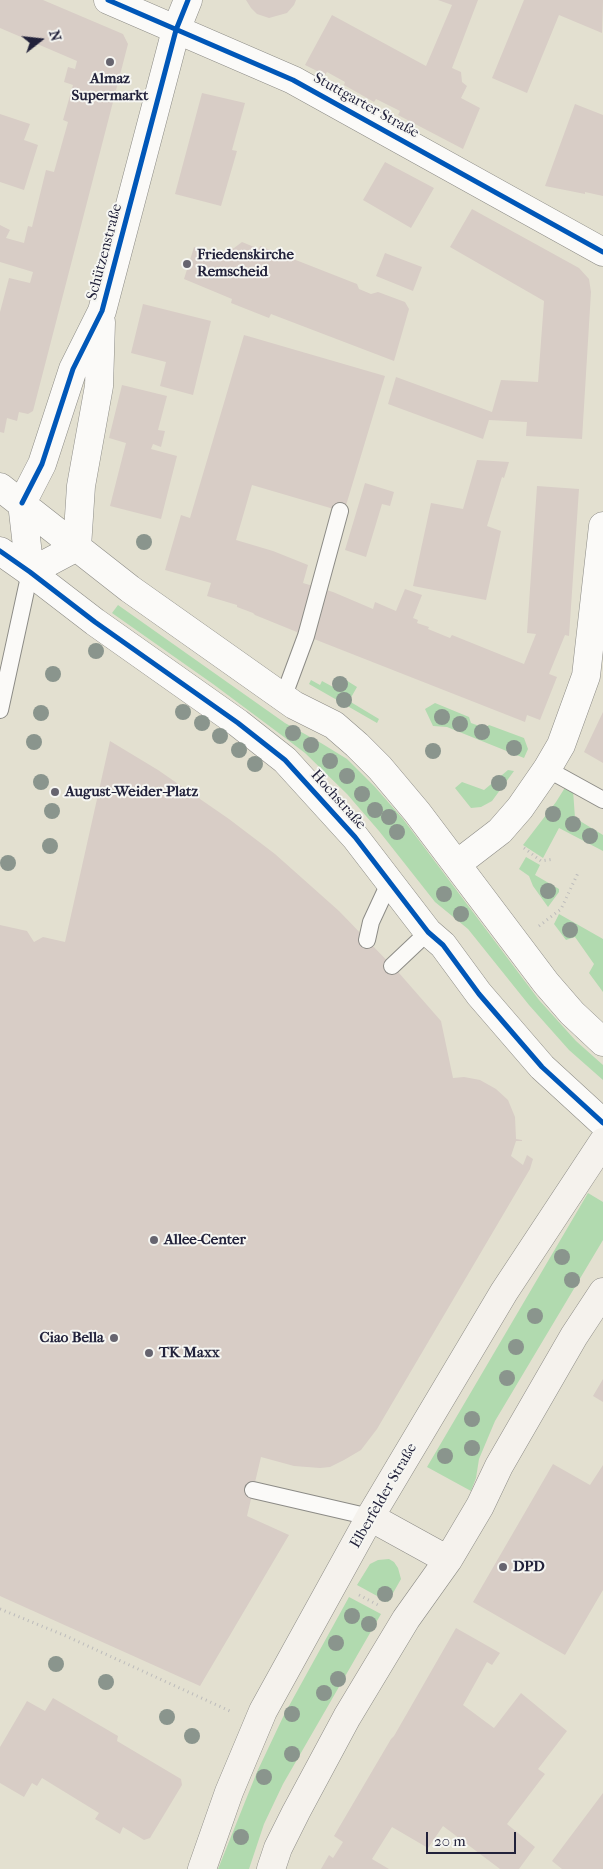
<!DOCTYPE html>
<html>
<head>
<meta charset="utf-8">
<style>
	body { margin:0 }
	#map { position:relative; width:603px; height:1869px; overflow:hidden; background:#e3e0d0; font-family:"IM FELL French Canon",serif }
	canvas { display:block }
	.north { position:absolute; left:15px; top:15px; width:50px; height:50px; -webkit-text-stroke:4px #f6f6f2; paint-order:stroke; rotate:74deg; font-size:14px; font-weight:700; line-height:20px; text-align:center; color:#22223b }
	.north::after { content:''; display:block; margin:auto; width:18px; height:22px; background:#22223b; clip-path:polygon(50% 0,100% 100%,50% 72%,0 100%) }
	.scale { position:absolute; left:426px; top:1832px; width:90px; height:22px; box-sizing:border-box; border:2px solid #22223b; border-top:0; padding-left:6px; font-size:15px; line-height:18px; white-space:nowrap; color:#22223b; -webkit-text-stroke:4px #f6f6f2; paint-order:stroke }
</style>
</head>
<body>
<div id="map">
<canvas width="603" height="1869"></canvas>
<div class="north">N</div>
<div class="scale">20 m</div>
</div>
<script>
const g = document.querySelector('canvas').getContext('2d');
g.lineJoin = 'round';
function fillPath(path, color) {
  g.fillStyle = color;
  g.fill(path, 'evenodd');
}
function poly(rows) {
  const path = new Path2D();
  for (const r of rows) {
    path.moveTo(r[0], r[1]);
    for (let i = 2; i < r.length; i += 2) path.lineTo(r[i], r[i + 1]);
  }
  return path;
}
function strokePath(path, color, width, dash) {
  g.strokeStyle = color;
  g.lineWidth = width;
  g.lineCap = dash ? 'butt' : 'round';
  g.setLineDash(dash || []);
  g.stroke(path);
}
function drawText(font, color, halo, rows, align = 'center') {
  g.font = font + ' "IM FELL French Canon",serif';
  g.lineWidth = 4;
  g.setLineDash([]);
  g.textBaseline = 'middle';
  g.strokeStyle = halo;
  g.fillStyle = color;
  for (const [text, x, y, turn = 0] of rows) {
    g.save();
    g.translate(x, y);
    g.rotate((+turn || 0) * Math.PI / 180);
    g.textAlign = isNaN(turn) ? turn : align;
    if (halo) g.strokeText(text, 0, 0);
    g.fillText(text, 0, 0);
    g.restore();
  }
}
const green = poly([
	[118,605,285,723,321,743,347,759,375,787,403,819,539,1000,576,1041,603,1065,603,1080,569,1050,529,1005,468,929,435,902,379,831,347,794,305,753,276,731,213,684,112,613],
	[341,677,357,687,349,701,379,719,377,723,309,684,311,680,320,685,322,681,335,688],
	[435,703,469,717,471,723,485,728,489,725,524,738,528,749,524,758,447,727,433,726,425,709],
	[508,770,514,771,492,801,481,807,471,808,455,788,462,782,484,790],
	[566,786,573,790,575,818,603,835,603,851,559,828,543,858,523,845,556,802],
	[526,857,540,865,535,875,559,889,559,892,548,907,533,886,529,876,519,869],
	[559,914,603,939,603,992,589,973,594,964,575,937,566,940,554,924],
	[588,1193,603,1202,603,1240,495,1421,479,1459,476,1478,471,1491,427,1467],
	[389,1559,394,1562,398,1568,401,1579,388,1602,357,1585,370,1564,378,1560],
	[349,1597,381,1614,283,1784,264,1824,249,1869,218,1869,257,1772,284,1715]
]);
const building = poly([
	[0,0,43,0,123,34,128,44,33,411,28,414,19,412,17,421,7,418,4,433,0,432,0,312,9,278,30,283,33,272,0,262,0,225,10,230,6,238,24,243,28,226,32,227,46,170,54,172,68,122,63,120,73,85,64,82,68,67,75,69,77,61,0,28],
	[246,0,296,0,294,5,287,13,269,18,257,14,251,8],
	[438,0,478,0,452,68,461,72,462,82,467,86,461,98,480,108,463,149,398,115,400,111,376,99,374,102,344,85,345,82,327,72,325,75,305,65,332,15,426,66,452,5],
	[524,0,603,0,602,33,559,15,527,93,492,78],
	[202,93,245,103,232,150,237,151,221,206,175,194],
	[575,104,603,115,603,196,585,192,585,194,545,186],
	[0,114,30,124,24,140,38,145,24,190,0,182],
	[385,162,434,188,411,228,363,200],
	[472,209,579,268,589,279,591,292,582,439,526,436,527,422,489,420,483,439,388,404,396,377,492,412,501,380,538,382,544,301,450,247],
	[242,242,259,249,260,246,357,284,359,289,371,294,378,292,405,302,409,309,394,361,271,314,269,318,231,303,232,299,184,279,194,247,214,252,223,252,234,248],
	[385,253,422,267,413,291,376,276],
	[143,304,211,321,193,395,160,386,166,362,131,353],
	[244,335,385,376,344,512,252,485,236,540,273,551,308,565,303,583,333,592,373,609,375,602,396,611,405,589,422,595,413,618,418,620,417,623,429,627,428,629,450,638,452,635,524,664,536,634,527,633,537,486,579,489,569,636,565,635,549,674,557,677,540,720,527,715,525,722,319,641,255,615,253,613,237,607,237,605,207,596,211,583,165,570,181,515,190,518],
	[122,385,167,396,158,430,165,431,161,447,153,444,151,449,177,456,161,519,110,506,126,443,109,438],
	[477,460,509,462,504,478,502,477,487,526,501,531,486,600,413,586,431,503,463,509],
	[365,483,394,492,390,506,382,504,366,557,345,550],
	[603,712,603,763,584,752],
	[110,741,158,770,229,819,275,854,339,911,399,973,441,1021,453,1078,464,1077,480,1080,496,1089,508,1100,515,1117,516,1139,522,1140,522,1141,516,1141,511,1156,523,1165,527,1155,533,1159,530,1169,377,1429,361,1450,344,1460,330,1467,320,1468,294,1466,261,1457,247,1516,289,1535,200,1686,0,1596,0,925,27,931,34,942,43,937,65,942],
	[603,1379,603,1402,593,1396],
	[553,1464,590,1485,603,1465,603,1590,565,1655,473,1602],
	[456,1628,500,1653,492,1665,487,1662,463,1705,494,1728,521,1693,567,1731,538,1769,545,1774,507,1824,535,1847,519,1869,500,1869,443,1826,428,1848,392,1827,372,1859,389,1869,321,1869,329,1855,333,1858,343,1842,334,1836,391,1739,394,1736],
	[53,1698,118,1736,117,1741,181,1779,182,1785,150,1838,144,1840,123,1827,120,1834,95,1819,99,1813,42,1778,37,1786,32,1783,24,1797,0,1783,0,1747,27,1701,45,1711],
	[603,1793,603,1869,562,1869,552,1861]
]);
const path = poly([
	[524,848,541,861,554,859],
	[539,926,561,909,578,873],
	[359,1595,380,1606],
	[0,1609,66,1636,232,1712]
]);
const service = poly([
	[283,698,306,636,340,511],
	[0,710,30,572],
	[547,769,603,800],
	[367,940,371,922,390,881],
	[392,966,428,932],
	[253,1490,370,1517]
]);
const minor = poly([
	[108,0,293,80,603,252],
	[457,864,500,831,520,808,547,769,561,745,586,676,603,526]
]);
const tertiary = poly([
	[0,487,130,589,294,705,334,725,357,745,380,768,417,812,546,983,572,1013,603,1042],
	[22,503,42,464,73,369,102,311,176,30,188,0],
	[22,503,30,572],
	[77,547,81,486,99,386,101,322],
	[0,551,30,572,95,622,238,723,285,760,355,837,428,932,443,945,479,994,542,1067,603,1123],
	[30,572,77,547]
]);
const secondary = poly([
	[370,1517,448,1560],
	[202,1869,229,1792,263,1711,370,1517,504,1292,603,1142],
	[271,1869,278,1848,296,1812,347,1717,406,1619,448,1560,480,1506,499,1466,574,1336,603,1292]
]);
const cycleway = poly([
	[108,0,293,80,603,252],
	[22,503,42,464,73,369,102,311,176,30,188,0],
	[0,551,30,572,95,622,238,723,285,760,355,837,428,932,443,945,479,994,542,1067,603,1123]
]);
const trees = [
	[144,542],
	[96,651],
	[53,674],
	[340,684],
	[344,700],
	[183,712],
	[41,713],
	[442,717],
	[202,723],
	[460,724],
	[482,732],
	[293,733],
	[220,736],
	[34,742],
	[311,745],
	[514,748],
	[239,750],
	[433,751],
	[330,761],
	[255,764],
	[347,776],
	[41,782],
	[499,783],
	[362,794],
	[375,810],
	[52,811],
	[553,814],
	[389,817],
	[573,824],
	[397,832],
	[590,836],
	[50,846],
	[8,863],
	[548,891],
	[444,894],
	[461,914],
	[570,930],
	[562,1257],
	[572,1280],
	[535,1316],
	[516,1347],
	[507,1378],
	[472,1419],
	[472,1448],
	[445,1456],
	[385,1594],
	[352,1616],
	[369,1624],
	[336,1643],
	[56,1664],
	[338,1679],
	[106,1682],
	[324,1693],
	[292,1714],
	[167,1717],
	[192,1736],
	[292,1754],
	[264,1777],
	[241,1837]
];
const markers = [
	[110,62,5,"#66646f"],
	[187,264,5,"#66646f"],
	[55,792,5,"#66646f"],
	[154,1240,5,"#66646f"],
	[114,1338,5,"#66646f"],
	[149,1353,5,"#66646f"],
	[503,1567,5,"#66646f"]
];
const poiNames = [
	["Almaz",110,79,"center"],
	["Supermarkt",110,96,"center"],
	["Friedenskirche",197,255],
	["Remscheid",197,272],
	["August-Weider-Platz",65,792],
	["Allee-Center",164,1240],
	["Ciao Bella",104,1338,"right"],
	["TK Maxx",159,1353],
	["DPD",513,1567]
];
const streetNames = [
	["Stuttgarter Straße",366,106,29],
	["Schützenstraße",105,252,-75],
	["Hochstraße",338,800,48],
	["Elberfelder Straße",384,1496,-60]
];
fillPath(green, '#b1daaf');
fillPath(building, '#d8cdc6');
strokePath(service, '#8c8b86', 18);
strokePath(minor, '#8c8b86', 29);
strokePath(tertiary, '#8c8b86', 29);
strokePath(secondary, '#8c8b86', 29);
strokePath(path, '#bcbbbb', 3, [1, 4]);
strokePath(service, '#fbfaf8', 16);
strokePath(minor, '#fbfaf8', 28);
strokePath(tertiary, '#fbfaf8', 28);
strokePath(secondary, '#f5f2ed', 28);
strokePath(cycleway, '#0057b8', 5);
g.fillStyle = '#8a958d';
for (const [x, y] of trees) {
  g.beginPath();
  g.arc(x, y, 8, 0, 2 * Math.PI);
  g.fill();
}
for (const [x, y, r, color] of markers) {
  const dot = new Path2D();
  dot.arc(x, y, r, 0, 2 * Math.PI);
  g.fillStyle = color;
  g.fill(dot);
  strokePath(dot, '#f6f6f2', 2);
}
drawText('bold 15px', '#22223b', '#f6f6f2', poiNames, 'left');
drawText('15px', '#22223b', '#f6f6f2', streetNames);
</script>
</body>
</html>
